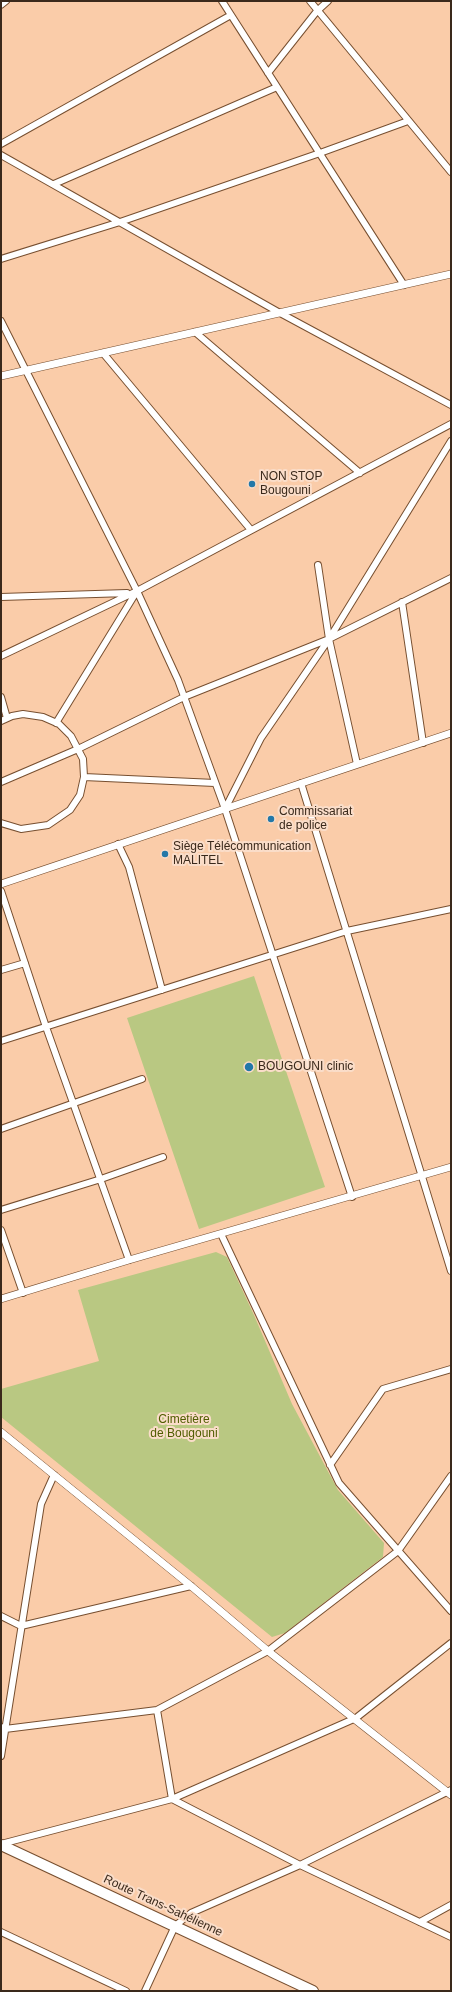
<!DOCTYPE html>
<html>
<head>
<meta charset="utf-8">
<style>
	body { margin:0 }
	#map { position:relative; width:452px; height:1992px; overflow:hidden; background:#facca9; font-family:Helvetica,sans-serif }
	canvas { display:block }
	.frame { position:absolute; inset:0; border:2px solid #3a291b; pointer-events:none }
</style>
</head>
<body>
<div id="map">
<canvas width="452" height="1992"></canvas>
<div class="frame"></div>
</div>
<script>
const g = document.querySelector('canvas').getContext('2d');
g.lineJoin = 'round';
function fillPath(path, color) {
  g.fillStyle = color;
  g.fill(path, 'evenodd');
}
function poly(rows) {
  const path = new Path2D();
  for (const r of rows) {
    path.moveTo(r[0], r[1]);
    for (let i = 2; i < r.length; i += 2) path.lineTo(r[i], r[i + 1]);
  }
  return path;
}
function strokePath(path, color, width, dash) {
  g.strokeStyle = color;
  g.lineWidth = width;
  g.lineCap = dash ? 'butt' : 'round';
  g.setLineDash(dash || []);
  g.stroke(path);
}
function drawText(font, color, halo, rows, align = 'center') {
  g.font = font + ' Helvetica,sans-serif';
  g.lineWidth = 4;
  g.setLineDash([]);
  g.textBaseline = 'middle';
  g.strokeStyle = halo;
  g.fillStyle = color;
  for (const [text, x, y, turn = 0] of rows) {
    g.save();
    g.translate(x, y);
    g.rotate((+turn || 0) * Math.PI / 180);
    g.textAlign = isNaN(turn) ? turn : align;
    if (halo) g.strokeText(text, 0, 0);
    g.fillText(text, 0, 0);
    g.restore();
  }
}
const green = poly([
	[254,976,325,1187,199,1229,127,1018],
	[216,1252,227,1257,254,1315,292,1404,338,1490,384,1543,383,1557,285,1633,272,1637,1,1417,1,1389,99,1361,78,1290]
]);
const minor = poly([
	[222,1,404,285],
	[310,1,451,172],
	[1,5,6,1],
	[268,73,317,11,328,1],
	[1,144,231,15],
	[1,155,280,313,451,405],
	[54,184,277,87],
	[1,259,120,222,320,153,408,121],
	[1,321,137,591,178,680,225,809,352,1197],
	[195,332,360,473],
	[103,353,251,530],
	[318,565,329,639,357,764],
	[1,597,127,593],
	[402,602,423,743],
	[1,656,137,591,451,424],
	[1,697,7,718],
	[1,721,12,716,23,714,43,717,59,724,71,736,83,759,84,777,80,795,70,810,48,825,21,829,1,823],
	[56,723,137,591],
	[84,777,215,783],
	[1,782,78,749,184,697,329,639,451,578],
	[301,783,451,1271],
	[225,809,261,738,329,639,451,441],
	[118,844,129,867,162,990],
	[1,891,46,1027,129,1260],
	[1,970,25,963],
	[1,1041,347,931,451,909],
	[1,1129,142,1079],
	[1,1210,101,1179,163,1157],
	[1,1230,23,1293],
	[221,1234,339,1483,451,1611],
	[330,1465,383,1389,451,1369],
	[1,1616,21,1626,191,1586],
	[157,1710,172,1799,300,1865,451,1937],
	[1,1727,5,1729,157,1710,268,1651,398,1551,451,1476],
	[1,1756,41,1504,54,1475],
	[1,1844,172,1799,356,1718,451,1643],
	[420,1922,451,1905],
	[1,1932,126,1991],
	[145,1991,175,1926,191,1913,300,1865,451,1790]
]);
const tertiary = poly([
	[1,376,451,274],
	[1,884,451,733],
	[1,1299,129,1260,451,1167],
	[1,1432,191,1586,268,1651,451,1795]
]);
const trunk = poly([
	[1,1845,313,1991]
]);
const markers = [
	[252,484,4,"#2378a8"],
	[271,819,4,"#2378a8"],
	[165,854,4,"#2378a8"],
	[249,1067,5,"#2378a8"]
];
const poiNames = [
	["NON STOP",260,477],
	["Bougouni",260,491],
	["Commissariat",279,812],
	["de police",279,826],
	["Siège Télécommunication",173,847],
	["MALITEL",173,861],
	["BOUGOUNI clinic",258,1067]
];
const parkNames = [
	["Cimetière",184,1420],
	["de Bougouni",184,1434]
];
const streetNames = [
	["Route Trans-Sahélienne",163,1906,25]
];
fillPath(green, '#b9c882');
strokePath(minor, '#774f30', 8);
strokePath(tertiary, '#774f30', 8);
strokePath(trunk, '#774f30', 12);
strokePath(minor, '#fff', 6);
strokePath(tertiary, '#fff', 7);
strokePath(trunk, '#fff', 10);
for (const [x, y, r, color] of markers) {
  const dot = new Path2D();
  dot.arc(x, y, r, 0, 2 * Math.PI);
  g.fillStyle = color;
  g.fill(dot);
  strokePath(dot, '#faddc9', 1.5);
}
drawText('12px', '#3a291b', '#faddc9', poiNames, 'left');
drawText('12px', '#505d01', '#faddc9', parkNames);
drawText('12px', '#3a291b', '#faddc9', streetNames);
</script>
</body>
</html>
